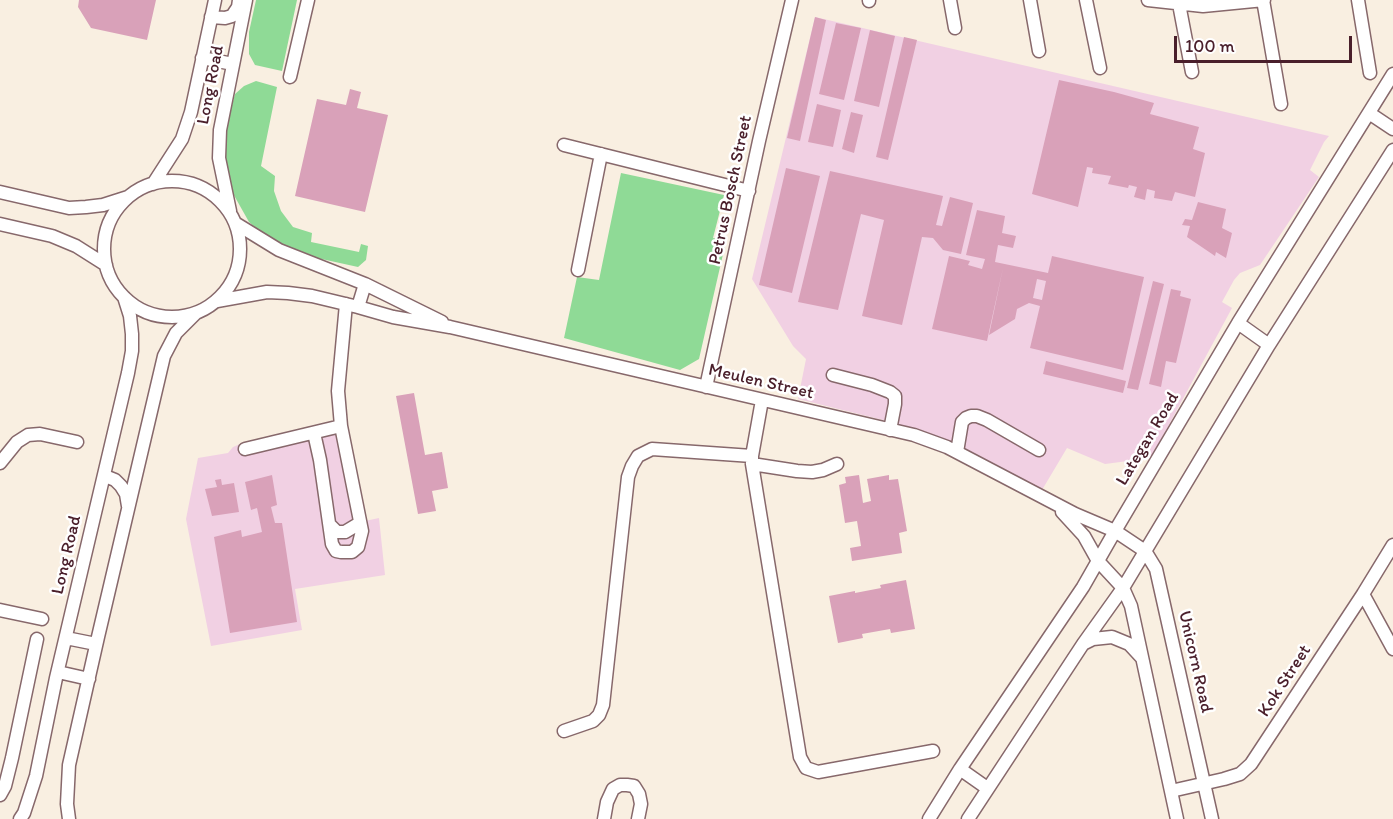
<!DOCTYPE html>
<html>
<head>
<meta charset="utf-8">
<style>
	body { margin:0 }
	#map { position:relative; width:1393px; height:819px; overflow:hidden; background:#f9efe1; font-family:Itim,sans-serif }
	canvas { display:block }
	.scale { position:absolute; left:1174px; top:36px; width:178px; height:27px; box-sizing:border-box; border:3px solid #4a1f2b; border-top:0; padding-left:8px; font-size:18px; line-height:21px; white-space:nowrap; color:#4a1f2b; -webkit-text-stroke:4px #fff; paint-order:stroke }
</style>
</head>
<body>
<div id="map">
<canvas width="1393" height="819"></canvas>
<div class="scale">100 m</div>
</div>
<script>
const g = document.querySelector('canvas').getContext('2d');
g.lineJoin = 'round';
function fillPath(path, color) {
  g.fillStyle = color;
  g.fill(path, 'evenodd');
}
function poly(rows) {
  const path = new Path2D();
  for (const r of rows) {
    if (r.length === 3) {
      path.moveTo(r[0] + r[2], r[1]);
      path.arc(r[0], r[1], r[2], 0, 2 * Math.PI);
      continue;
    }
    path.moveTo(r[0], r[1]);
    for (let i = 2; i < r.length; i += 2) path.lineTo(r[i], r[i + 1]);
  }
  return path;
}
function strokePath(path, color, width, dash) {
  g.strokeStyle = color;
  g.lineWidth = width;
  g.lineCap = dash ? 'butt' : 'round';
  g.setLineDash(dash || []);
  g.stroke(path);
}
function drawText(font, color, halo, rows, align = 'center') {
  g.font = font + ' Itim,sans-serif';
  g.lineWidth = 5;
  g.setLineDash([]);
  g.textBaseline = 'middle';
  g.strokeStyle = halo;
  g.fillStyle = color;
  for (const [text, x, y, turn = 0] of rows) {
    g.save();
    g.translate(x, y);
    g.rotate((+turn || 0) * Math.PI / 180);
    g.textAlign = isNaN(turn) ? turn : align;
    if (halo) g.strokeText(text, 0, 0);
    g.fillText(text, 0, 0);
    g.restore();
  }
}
const built = poly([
	[815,17,1329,136,1324,142,1310,170,1319,177,1260,265,1240,273,1234,280,1222,302,1232,308,1151,458,1105,464,1067,448,1042,490,946,440,891,422,798,399,806,359,793,346,752,279],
	[346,420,365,521,379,518,385,575,295,589,302,630,211,646,186,519,198,458,228,453,233,447,240,444]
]);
const green = poly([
	[256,0,297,0,282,71,255,65,249,54,249,32],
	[256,81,277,87,261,166,275,176,274,191,281,211,293,227,312,233,311,242,359,252,361,244,368,246,366,260,358,267,308,256,271,241,249,222,231,190,224,158,224,135,235,94,244,86],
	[621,173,724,195,713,238,726,241,699,359,680,370,564,338,577,277,599,280]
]);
const building = poly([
	[79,0,156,0,147,40,91,28,78,7],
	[815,17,826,20,800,141,787,138],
	[836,23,861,28,844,100,819,94],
	[870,30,895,36,879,107,854,101],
	[904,37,917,40,888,160,876,157],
	[1059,80,1114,92,1154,103,1150,114,1199,127,1193,149,1205,153,1195,197,1175,192,1172,201,1154,198,1155,191,1147,189,1145,200,1134,197,1137,187,1129,185,1128,188,1108,184,1111,176,1092,173,1093,168,1087,167,1078,207,1032,194],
	[350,89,361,92,357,108,388,115,365,212,295,196,317,99,346,105],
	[817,104,841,110,833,147,808,142],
	[851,112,863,115,854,153,842,149],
	[786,168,820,176,792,293,759,285],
	[830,171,943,196,936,225,942,226,950,197,973,203,961,254,943,250,933,238,922,237,902,325,862,316,884,220,861,214,838,310,798,302],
	[1198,202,1226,209,1222,228,1232,233,1226,258,1216,252,1215,256,1187,237,1190,226,1182,225,1185,219,1192,220],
	[977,210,1005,216,1002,233,1016,236,1013,248,998,245,995,262,1048,273,1052,256,1144,277,1123,370,1030,348,1040,306,1029,303,1017,309,1015,319,989,335,1003,268,987,341,932,329,949,256,970,261,968,265,982,269,985,259,966,255],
	[1037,279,1046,281,1042,300,1033,298],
	[1153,281,1164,284,1138,390,1127,388],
	[1171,289,1181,291,1180,296,1191,299,1176,363,1166,361,1161,387,1149,384],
	[1046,361,1126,381,1123,393,1043,374],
	[414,393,425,455,442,452,448,488,432,491,436,511,418,514,396,396],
	[272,475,277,505,271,507,275,523,282,523,297,622,230,633,214,537,241,530,242,537,262,532,257,508,251,510,245,482],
	[859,475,863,503,871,501,867,479,889,475,889,480,898,479,907,531,899,533,902,553,852,561,850,548,861,546,857,521,845,523,839,485,846,483,845,477],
	[221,479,222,485,234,483,239,512,212,516,205,489,217,487,215,480],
	[906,580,915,629,891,633,890,629,862,634,863,638,838,643,829,596,855,591,855,593,881,588,880,585]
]);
const minor = poly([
	[950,0,955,28],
	[1030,0,1039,51],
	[1086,0,1100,68],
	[1148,0,1203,6,1264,0],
	[1263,0,1281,104],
	[1358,0,1370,73],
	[869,1,869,0],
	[1179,4,1192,72],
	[211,17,225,18,232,16,238,7,239,0],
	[202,58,233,64],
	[290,77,308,0],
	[1369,113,1393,129],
	[564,145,749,191],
	[172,249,68],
	[153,184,182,139,191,112,215,0],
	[0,192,69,208,86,207,103,205,128,197],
	[230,211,219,158,220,130,246,0],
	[235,223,279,250,365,284,442,322],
	[0,224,52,236,76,246,106,265],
	[578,270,601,154],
	[217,301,267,292,288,293,312,296,358,307,393,317,450,327,914,435,947,447,1075,514,1115,531,1145,551,1156,569,1212,819],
	[358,307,365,284],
	[1238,323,1269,345],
	[833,375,872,385,890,392,895,396,895,404,890,430],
	[706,387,759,141,792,0],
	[762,400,752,456,752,464,800,757,806,768,818,772,933,751],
	[314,433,320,460,332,544,336,551,341,552,352,552,358,547,362,531,341,426,338,391,346,304],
	[245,449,341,426],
	[957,452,962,422,966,418,971,416,977,416,987,420,1039,450],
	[0,463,17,442,28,435,40,434,77,442],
	[752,464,797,471,812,472,823,470,837,464],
	[105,476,115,480,121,486,126,494,128,506],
	[1062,512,1084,536,1098,561,1123,588,1131,606,1177,819],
	[330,525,337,532,345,532,360,523],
	[1363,594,1393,649],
	[0,610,42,619],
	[66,638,96,644],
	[1083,644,1093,639,1112,637,1129,644,1141,657],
	[58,672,89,679],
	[564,731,593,721,599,715,603,705,628,477,632,466,638,456,652,449,752,456],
	[960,769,987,788],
	[1171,791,1224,779,1240,774,1251,764,1363,594,1393,545],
	[0,795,5,786,12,758,37,639],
	[20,819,24,813,36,776,56,678,128,373,132,351,132,334,130,316,124,297],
	[69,819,67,804,69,765,98,637,164,356,176,333,196,313],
	[604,819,607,802,613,789,620,785,627,785,634,786,639,794,641,804,638,819],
	[929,819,960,769,1083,587,1115,531,1238,323,1393,74],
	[968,819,1083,644,1123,588,1269,345,1393,150]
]);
const streetNames = [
	["Long Road",211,85,-79],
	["Petrus Bosch Street",731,190,-78],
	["Meulen Street",761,382,13],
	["Lategan Road",1148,439,-59],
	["Long Road",67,555,-77],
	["Unicorn Road",1195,662,77],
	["Kok Street",1285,681,-57]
];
fillPath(built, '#f1d0e3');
fillPath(green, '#8fda96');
fillPath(building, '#d9a1b9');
strokePath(minor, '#87686b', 15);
strokePath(minor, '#fff', 12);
drawText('18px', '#4a1f2b', '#fff', streetNames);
</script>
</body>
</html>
